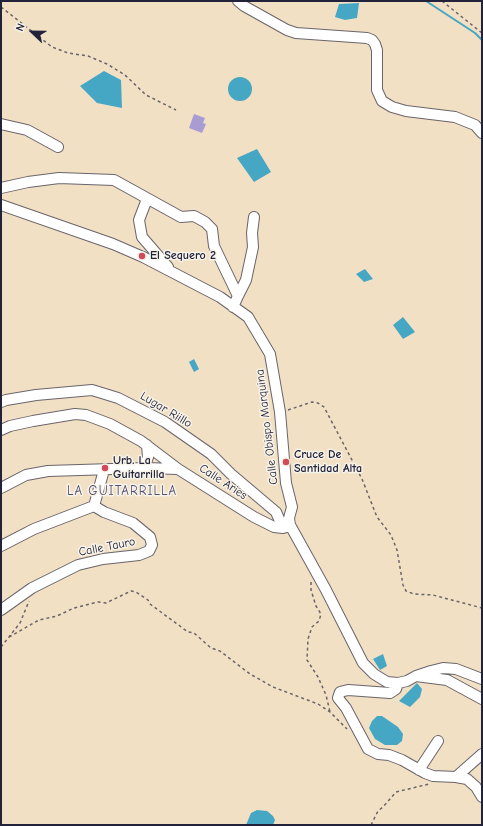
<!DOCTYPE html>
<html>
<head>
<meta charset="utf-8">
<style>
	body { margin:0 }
	#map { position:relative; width:483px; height:826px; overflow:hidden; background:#f1e0c3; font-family:"Comic Neue",sans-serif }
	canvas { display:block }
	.frame { position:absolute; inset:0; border:2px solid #22223b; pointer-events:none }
	.north { position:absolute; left:12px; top:12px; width:40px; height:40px; -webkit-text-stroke:3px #f7f3e8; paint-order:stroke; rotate:292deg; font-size:11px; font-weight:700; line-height:16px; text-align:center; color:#22223b }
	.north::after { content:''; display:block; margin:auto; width:14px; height:18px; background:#22223b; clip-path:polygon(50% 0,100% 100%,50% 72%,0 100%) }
</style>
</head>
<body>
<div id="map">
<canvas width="483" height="826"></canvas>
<div class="frame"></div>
<div class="north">N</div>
</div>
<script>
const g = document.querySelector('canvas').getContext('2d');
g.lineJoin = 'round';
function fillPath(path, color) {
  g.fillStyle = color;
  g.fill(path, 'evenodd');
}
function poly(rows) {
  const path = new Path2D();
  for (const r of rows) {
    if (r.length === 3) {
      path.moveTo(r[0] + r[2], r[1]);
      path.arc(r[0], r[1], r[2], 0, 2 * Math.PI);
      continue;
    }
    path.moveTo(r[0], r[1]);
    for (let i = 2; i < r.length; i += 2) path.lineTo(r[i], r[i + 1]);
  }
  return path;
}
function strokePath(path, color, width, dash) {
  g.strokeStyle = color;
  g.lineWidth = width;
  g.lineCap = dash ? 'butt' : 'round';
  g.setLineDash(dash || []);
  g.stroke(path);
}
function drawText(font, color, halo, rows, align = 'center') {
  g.font = font + ' "Comic Neue",sans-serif';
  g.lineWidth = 3;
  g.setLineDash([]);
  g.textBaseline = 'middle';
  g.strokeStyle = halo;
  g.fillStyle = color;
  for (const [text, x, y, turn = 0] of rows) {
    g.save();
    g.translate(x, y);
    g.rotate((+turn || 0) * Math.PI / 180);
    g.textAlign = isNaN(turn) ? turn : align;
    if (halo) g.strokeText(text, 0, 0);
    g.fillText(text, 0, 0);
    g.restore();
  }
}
const water = poly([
	[359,3,357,18,345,20,335,17,339,4],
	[104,71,121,80,122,108,97,103,80,86],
	[240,89,12],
	[257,149,271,172,254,182,237,158],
	[365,269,373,279,364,282,356,274],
	[403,317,415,332,403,339,393,325],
	[194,359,199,369,194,372,189,362],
	[383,654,387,666,380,670,373,659],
	[417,683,422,689,420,697,410,707,399,701],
	[377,716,382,716,398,727,403,734,402,741,397,745,385,745,375,739,369,728,372,721],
	[257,810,267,811,273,816,275,820,273,825,246,825,251,813]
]);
const stream = poly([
	[426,1,475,33,482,40]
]);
const building = poly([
	[194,114,205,118,203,123,206,124,202,133,189,128]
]);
const path = poly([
	[442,1,482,33],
	[1,7,52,47,68,53,88,56,107,64,125,75,146,95,176,110],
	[288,410,312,402,318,403,324,407,362,479,377,517,391,535,397,550,403,585,406,591,414,594,433,595,482,608],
	[311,582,311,590,316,606,321,614,319,621,312,627,308,639,307,660,318,677,326,695,330,712],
	[9,637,39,620,57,616,74,608,98,602,106,603,131,591,136,592,148,600,150,604,188,632,194,633,211,648,220,651,250,674,273,687,318,704,330,712,347,729],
	[1,647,20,623,29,601],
	[371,825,378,811,383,807,396,792,429,784]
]);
const minor = poly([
	[238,1,244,6,287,30,296,33,367,38,372,40,375,44,377,50,377,90,382,101,392,107,406,111,455,117,475,125,482,133],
	[1,124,27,130,58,147],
	[1,188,28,182,59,178,114,180,181,217,194,216,205,222,212,229,214,246,238,296,233,307],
	[147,199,139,220,142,237,168,267],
	[1,205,113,244,143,257,220,297,248,317,270,354,280,412,286,483,292,507,289,518,290,525,326,590,363,663,374,674,387,682,398,683,407,681,416,676,431,671,443,668,456,669,482,679],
	[238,296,246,280,253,247,252,233,254,217],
	[1,402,6,400,36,395,92,390,118,398,165,422,211,454,231,474,276,512,283,528],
	[1,430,10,426,33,421,75,414,86,415,110,424,141,441,178,469,254,517,274,527,283,528,287,527],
	[144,468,148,457,147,445],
	[1,488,26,475,48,471,144,468,178,469],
	[1,546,34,529,94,506,104,470],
	[1,610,32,588,78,565,103,559,139,555,149,551,152,545,150,537,133,523,104,512,94,506],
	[416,676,447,680,482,699],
	[398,683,396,689,390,693,348,690,340,692,338,698,346,708,368,749,378,754,389,755,402,760,425,773,433,776,456,777,467,779,476,787,482,797],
	[419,770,438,741],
	[456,777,482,754]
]);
const markers = [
	[142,256,4,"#d1495b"],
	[286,462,4,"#d1495b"],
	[105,468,4,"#d1495b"]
];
const poiNames = [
	["El Sequero 2",150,256],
	["Cruce De",294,455],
	["Santidad Alta",294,469],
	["Urb. La",113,461],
	["Guitarrilla",113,475]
];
const streetNames = [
	["Lugar Riillo",166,410,31],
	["Calle Obispo Marquina",267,427,-97],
	["Calle Aries",223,482,33],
	["Calle Tauro",107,547,-11]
];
const neighbourhoodNames = [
	["LA GUITARRILLA",122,491]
];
fillPath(water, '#46a7c5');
strokePath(stream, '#46a7c5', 2);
fillPath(building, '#a99cd2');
strokePath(minor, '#6a646b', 12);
strokePath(path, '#6a646b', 1.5, [3, 3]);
strokePath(minor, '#fff', 10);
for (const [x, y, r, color] of markers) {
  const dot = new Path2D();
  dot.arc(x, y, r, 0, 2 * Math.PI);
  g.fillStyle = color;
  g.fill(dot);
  strokePath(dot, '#f7f3e8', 1.5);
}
drawText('bold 12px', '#22223b', '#f7f3e8', poiNames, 'left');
drawText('12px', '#22223b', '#f7f3e8', streetNames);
g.letterSpacing = '1px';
drawText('13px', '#514d70', '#f7f3e8', neighbourhoodNames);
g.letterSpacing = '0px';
</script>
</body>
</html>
